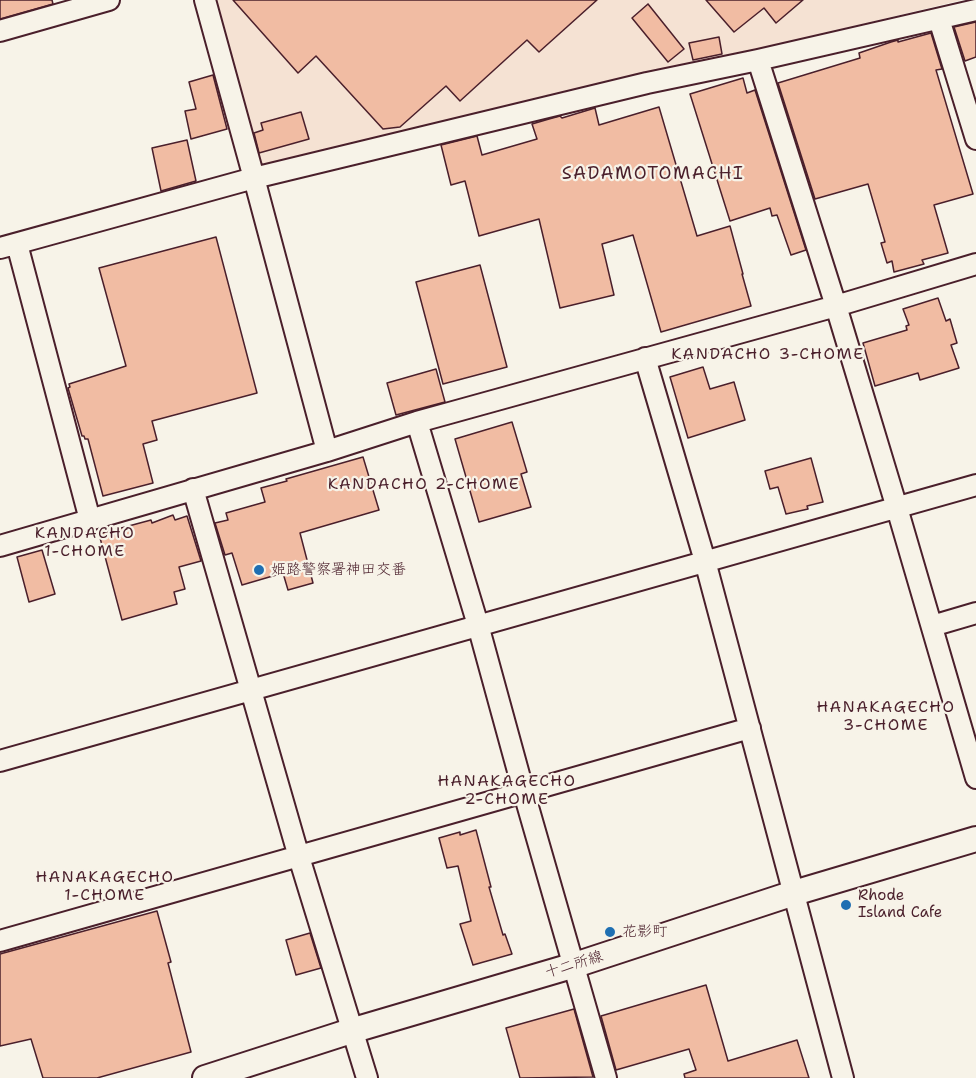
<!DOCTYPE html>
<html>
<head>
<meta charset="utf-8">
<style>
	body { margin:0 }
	canvas { display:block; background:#f7f3e8 }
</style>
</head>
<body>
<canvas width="976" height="1078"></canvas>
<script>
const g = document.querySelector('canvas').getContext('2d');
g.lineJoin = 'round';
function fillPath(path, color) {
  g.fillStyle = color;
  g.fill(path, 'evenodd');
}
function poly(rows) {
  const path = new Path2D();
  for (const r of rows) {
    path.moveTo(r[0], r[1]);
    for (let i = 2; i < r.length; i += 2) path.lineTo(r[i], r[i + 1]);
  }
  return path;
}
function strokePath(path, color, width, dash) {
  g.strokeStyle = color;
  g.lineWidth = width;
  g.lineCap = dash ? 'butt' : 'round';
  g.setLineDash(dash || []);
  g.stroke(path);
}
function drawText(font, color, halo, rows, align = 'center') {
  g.font = font + ' "Shantell Sans","Klee One",sans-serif';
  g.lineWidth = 4.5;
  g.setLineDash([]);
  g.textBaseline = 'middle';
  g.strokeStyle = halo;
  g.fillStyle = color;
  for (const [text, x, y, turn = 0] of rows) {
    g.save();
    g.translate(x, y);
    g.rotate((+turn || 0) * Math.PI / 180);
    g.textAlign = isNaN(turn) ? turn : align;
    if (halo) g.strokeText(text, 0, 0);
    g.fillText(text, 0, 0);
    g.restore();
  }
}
const built = poly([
	[213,0,962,0,267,167,257,162]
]);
const building = poly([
	[0,0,52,0,53,4,0,19,0,0],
	[233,0,597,0,539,52,527,40,460,101,446,86,400,127,383,129,316,56,298,73,233,0],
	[706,0,803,0,776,23,764,8,734,32,706,0],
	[648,4,684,49,668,62,632,18,648,4],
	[976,22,976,57,965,61,954,27,976,22],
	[931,33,942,69,936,70,973,194,934,205,948,253,922,260,924,264,894,272,892,261,887,263,881,243,885,242,868,184,815,199,778,83,860,58,859,53,891,42,898,40,898,42,931,33],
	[719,37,722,54,693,60,689,43,719,37],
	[213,75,227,129,191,139,185,111,196,109,189,82,213,75],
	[743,78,747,93,755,90,806,250,791,255,777,215,772,216,770,208,730,221,690,94,743,78],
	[659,107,697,236,730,226,743,274,742,274,751,306,661,332,633,235,602,244,614,295,560,308,539,219,479,236,465,181,451,185,441,145,477,136,482,155,537,139,532,124,549,119,560,116,562,118,595,108,599,125,659,107],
	[301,112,309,139,259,153,254,133,263,130,261,123,301,112],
	[187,140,196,181,161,191,152,148,187,140],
	[216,237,257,393,152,421,157,440,143,444,153,483,103,496,88,439,85,439,84,436,82,436,68,388,70,387,69,384,126,366,99,268,216,237],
	[480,265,507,367,443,384,416,282,480,265],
	[938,298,946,321,950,319,957,343,951,345,959,368,920,380,918,373,875,386,863,343,907,330,906,326,909,325,903,309,938,298],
	[703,367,710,389,734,382,745,420,688,438,670,377,703,367],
	[436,369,445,402,396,415,387,383,436,369],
	[512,422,527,472,521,474,531,507,479,522,455,439,512,422],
	[363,457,379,510,300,533,313,583,288,590,283,573,242,585,232,553,225,555,215,523,228,520,226,513,265,502,261,488,287,481,286,479,363,457],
	[811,458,823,502,807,506,808,509,786,514,778,487,770,489,765,471,811,458],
	[173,515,175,520,187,516,201,561,179,567,185,589,174,592,177,604,122,620,99,534,151,520,152,523,173,515],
	[42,550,55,594,29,602,17,557,42,550],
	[476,830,491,887,489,887,503,935,505,934,512,954,473,965,460,924,471,921,458,866,447,868,439,838,460,832,460,835,476,830],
	[157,911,171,962,168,963,191,1052,97,1078,43,1078,31,1039,0,1046,0,954,157,911],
	[310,933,321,968,296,975,286,940,310,933],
	[706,985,728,1061,797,1040,809,1078,685,1078,684,1074,696,1070,689,1049,616,1070,601,1016,706,985],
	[574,1009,593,1077,520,1078,506,1028,574,1009]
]);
const minor = poly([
	[205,0,254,178,327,451],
	[939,19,976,139],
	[0,31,109,0],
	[758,60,836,306,897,508,976,778],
	[17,244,90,520],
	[0,248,254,178,647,83,758,60,976,10],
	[645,358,705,561,843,1078],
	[417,422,478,625,524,793,606,1078],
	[193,489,299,857,367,1078],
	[0,546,327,451,417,422,836,306,976,264],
	[932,626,976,613],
	[0,761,976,485],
	[0,941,750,728]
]);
const tertiary = poly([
	[205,1078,354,1030,575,965,794,893,976,839]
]);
const markers = [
	[259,570,6,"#1f6fb2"],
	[846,905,6,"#1f6fb2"],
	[610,932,6,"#1f6fb2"]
];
const poiNames = [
	["姫路警察署神田交番",271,570],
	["Rhode",858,896],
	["Island Cafe",858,913],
	["花影町",622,932]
];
const streetNames = [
	["十二所線",574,965,-17]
];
const neighbourhoodNames = [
	["KANDACHO 3-CHOME",768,355],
	["KANDACHO 2-CHOME",424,485],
	["KANDACHO",85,534],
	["1-CHOME",85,552],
	["HANAKAGECHO",886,708],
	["3-CHOME",886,726],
	["HANAKAGECHO",507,782],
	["2-CHOME",507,800],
	["HANAKAGECHO",105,878],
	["1-CHOME",105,896]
];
const quarterNames = [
	["SADAMOTOMACHI",653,174]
];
fillPath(built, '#f5e2d3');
fillPath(building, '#f1bca3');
strokePath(building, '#4a1f2b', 1.5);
strokePath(minor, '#4a1f2b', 24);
strokePath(tertiary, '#4a1f2b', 28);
strokePath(minor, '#f7f3e8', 20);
strokePath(tertiary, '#f7f3e8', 24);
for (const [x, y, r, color] of markers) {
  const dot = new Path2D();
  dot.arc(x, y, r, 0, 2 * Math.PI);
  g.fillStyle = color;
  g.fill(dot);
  strokePath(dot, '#f7f3e8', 2);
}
drawText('15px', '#4a1f2b', '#f7f3e8', poiNames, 'left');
drawText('15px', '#4a1f2b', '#f7f3e8', streetNames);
g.letterSpacing = '1.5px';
drawText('16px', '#4a1f2b', '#f7f3e8', neighbourhoodNames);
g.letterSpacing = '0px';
g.letterSpacing = '1.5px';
drawText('18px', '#4a1f2b', '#f7f3e8', quarterNames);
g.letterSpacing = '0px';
</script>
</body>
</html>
